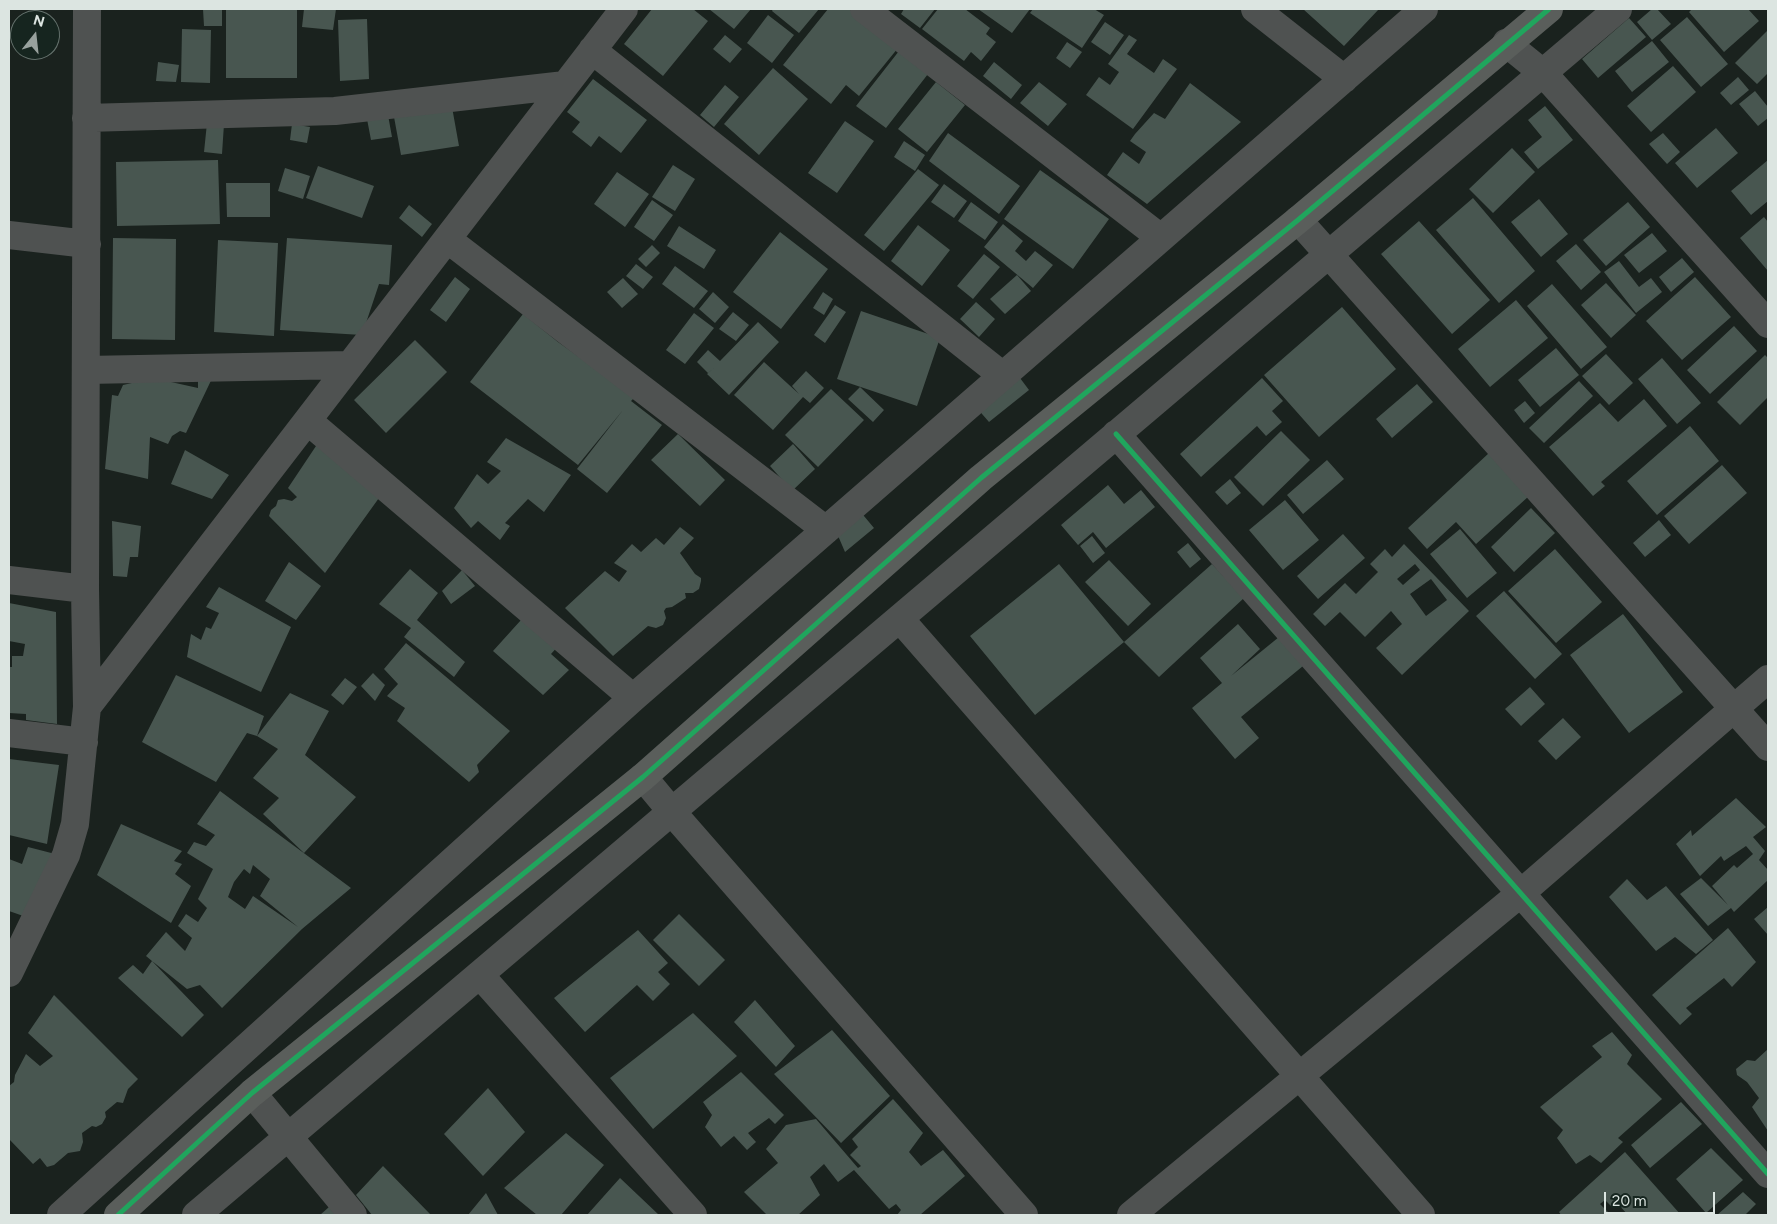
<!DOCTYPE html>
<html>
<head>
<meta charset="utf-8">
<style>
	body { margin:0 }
	#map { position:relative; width:1777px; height:1224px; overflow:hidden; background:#1a221e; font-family:Figtree,sans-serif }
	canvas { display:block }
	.frame { position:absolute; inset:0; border:10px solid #dce5e1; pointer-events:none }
	.north { position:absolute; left:10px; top:10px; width:50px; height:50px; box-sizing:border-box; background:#16251f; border:1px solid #65726d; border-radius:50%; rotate:16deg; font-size:14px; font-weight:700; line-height:20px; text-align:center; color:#dce5e1 }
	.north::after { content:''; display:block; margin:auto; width:18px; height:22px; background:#98a19d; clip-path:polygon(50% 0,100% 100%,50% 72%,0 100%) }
	.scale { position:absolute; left:1604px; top:1192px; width:111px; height:22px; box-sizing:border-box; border:2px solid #dce5e1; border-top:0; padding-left:6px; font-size:15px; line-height:18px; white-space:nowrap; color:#dce5e1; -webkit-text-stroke:4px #16251f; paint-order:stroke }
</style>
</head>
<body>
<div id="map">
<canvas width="1777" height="1224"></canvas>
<div class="frame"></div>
<div class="north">N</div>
<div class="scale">20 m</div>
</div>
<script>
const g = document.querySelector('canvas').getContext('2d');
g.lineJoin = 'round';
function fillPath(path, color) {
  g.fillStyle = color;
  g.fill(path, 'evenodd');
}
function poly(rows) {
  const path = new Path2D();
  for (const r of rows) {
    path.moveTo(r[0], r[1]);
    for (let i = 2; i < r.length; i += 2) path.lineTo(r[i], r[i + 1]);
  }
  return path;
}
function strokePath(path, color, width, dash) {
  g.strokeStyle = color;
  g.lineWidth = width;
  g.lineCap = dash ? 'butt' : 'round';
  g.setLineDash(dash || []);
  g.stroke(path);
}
const building = poly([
	[203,9,222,9,222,26,204,26],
	[226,9,297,9,297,78,226,78],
	[304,9,336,9,333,30,302,27],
	[652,9,693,9,708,21,663,76,624,44],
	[709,9,751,9,734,29],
	[773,9,819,9,799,33,772,11],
	[828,9,849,9,898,48,859,96,846,85,831,104,783,65],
	[904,9,935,9,920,28,901,14],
	[938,9,965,9,990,28,986,34,996,42,981,61,971,52,964,61,922,29],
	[978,9,1030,9,1012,33],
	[1033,9,1094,9,1104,15,1082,48,1030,13],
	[1303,9,1379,9,1344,46],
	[1652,9,1657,9,1671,24,1652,40,1637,22],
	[1692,9,1748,9,1759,21,1724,52,1689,12],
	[768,15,794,35,772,63,747,43],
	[1687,17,1728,64,1701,87,1660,40],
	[1629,18,1646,37,1598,78,1582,59],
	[367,19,369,79,340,81,338,20],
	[1105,22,1124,35,1110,55,1091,42],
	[182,29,211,30,210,83,181,82],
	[1768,30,1768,73,1757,84,1735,63],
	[725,35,742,49,730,63,713,49],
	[1129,35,1137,40,1127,54,1154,73,1163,59,1177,69,1133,129,1086,95,1099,77,1110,85,1119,72,1108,64],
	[1652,41,1669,62,1632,92,1615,71],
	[1067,42,1082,52,1070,68,1056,58],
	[899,51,928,74,886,128,856,106],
	[158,62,179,65,176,82,156,81],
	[994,62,1022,85,1011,99,983,76],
	[1673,66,1696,92,1651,132,1627,106],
	[773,68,808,99,759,155,724,124],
	[1738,77,1749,90,1731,105,1720,93],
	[593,79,647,120,621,153,599,136,591,147,572,132,580,122,567,112],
	[936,82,965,105,927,152,898,129],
	[1039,82,1067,104,1048,126,1020,103],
	[1190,83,1241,122,1147,204,1107,175,1123,152,1139,164,1146,152,1130,141,1135,134,1154,113,1165,119],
	[725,85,739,97,714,127,700,115],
	[1755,91,1768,107,1768,118,1758,126,1739,104],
	[1545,106,1573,140,1538,169,1524,152,1542,137,1528,120],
	[452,107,459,146,401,155,394,117],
	[388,115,392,137,371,140,367,119],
	[845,121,874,141,837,193,808,173],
	[207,123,224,124,222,154,204,152],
	[292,124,310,127,307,143,290,140],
	[1716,128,1738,153,1697,188,1675,163],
	[948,133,1020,186,999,214,929,161],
	[1663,133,1680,152,1667,164,1649,144],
	[904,141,925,155,915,171,894,157],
	[1512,148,1535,172,1493,213,1469,189],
	[218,160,220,224,117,226,116,162],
	[1768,160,1768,201,1751,215,1731,191],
	[673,165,695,179,675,211,652,197],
	[318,166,374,186,362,218,306,198],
	[285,168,310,176,303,199,278,191],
	[918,169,939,185,884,251,864,235],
	[1040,170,1109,219,1073,269,1004,219],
	[617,172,649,194,625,227,594,204],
	[226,183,270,183,270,217,227,217],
	[944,184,967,201,954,218,931,202],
	[1473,198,1535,271,1499,303,1436,230],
	[1539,199,1568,234,1541,257,1511,222],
	[652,200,673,215,654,241,634,227],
	[971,202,998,222,985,240,958,221],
	[1628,202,1650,227,1606,266,1583,240],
	[409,205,432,224,422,237,399,218],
	[1764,217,1768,222,1768,271,1740,238],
	[1419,221,1490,300,1452,334,1381,254],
	[1003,224,1023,241,1015,251,1026,261,1035,251,1053,265,1033,288,984,247],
	[918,225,950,250,922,286,891,261],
	[679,226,716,250,704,269,667,246],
	[780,232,828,269,781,329,733,292],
	[1652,233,1667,251,1639,273,1624,255],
	[113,238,176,239,175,340,112,339],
	[287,238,392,245,389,285,379,284,362,335,280,330],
	[218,240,278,243,274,336,214,332],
	[1576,244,1601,272,1581,290,1556,261],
	[652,245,660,253,646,267,638,259],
	[984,254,1000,267,973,299,957,286],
	[1682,258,1694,272,1671,292,1659,277],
	[1619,261,1639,287,1651,278,1662,292,1636,313,1604,272],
	[636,264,653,277,643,289,626,276],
	[675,266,708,291,694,308,662,284],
	[1017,275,1031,291,1005,314,990,299],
	[455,277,470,289,446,322,430,310],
	[1695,277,1731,317,1682,360,1646,321],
	[623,278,638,294,622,308,607,292],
	[1606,283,1636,315,1611,338,1581,305],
	[1552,284,1607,347,1581,369,1527,306],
	[713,292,729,307,715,323,699,309],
	[823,292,833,299,824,315,813,308],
	[1516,300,1548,338,1490,387,1458,349],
	[976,302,995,319,979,337,960,319],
	[835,305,846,312,825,343,814,335],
	[1342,307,1396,369,1319,437,1264,375],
	[861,311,940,338,917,406,837,379],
	[733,312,749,325,736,341,719,329],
	[694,313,714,328,685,364,666,350],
	[523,314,558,342,635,397,631,401,662,425,607,493,577,469,623,410,578,465,470,382],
	[758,322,779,342,729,395,707,374,715,367,708,373,697,362,708,350,720,361],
	[1734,326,1757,351,1710,394,1687,370],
	[415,340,447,372,386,433,354,400],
	[1556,348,1579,375,1540,407,1518,380],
	[1606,354,1633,383,1609,405,1582,376],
	[1765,355,1768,358,1768,397,1740,425,1717,402],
	[1662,358,1701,403,1677,424,1638,379],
	[764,362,799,394,792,386,806,371,824,388,810,403,803,397,773,430,734,395],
	[198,368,217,368,186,433,180,431,172,436,168,444,150,437,148,479,105,469,112,395,118,396,123,385,171,374,171,382,198,388],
	[1017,374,1029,390,989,422,976,407],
	[1262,378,1283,401,1272,411,1282,422,1266,436,1257,426,1201,477,1180,454],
	[1579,381,1593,396,1544,443,1529,428],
	[1417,384,1433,402,1392,438,1376,419],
	[860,387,884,410,873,422,848,399],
	[831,389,864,420,818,467,785,435],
	[1644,399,1667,426,1601,482,1605,486,1593,496,1549,447,1600,403,1618,422],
	[1525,401,1535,413,1524,423,1514,410],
	[1690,426,1719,461,1657,515,1627,481],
	[1281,431,1310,460,1263,506,1234,477],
	[324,434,384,491,325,573,269,516,271,510,276,506,278,500,284,499,292,501,297,497,288,488],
	[678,434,725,480,700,506,651,460],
	[506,438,571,475,544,512,528,499,505,523,510,526,500,540,478,521,471,528,454,508,477,474,488,484,501,471,487,462],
	[793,444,815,469,792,491,770,466],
	[185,450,229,475,212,499,171,484],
	[1489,453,1529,496,1476,544,1456,522,1427,549,1408,528],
	[1327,460,1344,479,1303,514,1287,495],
	[1722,465,1747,493,1689,544,1664,516],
	[1230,479,1241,493,1227,505,1215,492],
	[1108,485,1124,504,1141,490,1155,507,1106,548,1093,532,1078,545,1061,525],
	[1285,500,1319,540,1283,570,1249,530],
	[1531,508,1555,533,1514,572,1491,547],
	[859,510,874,528,845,552,836,531],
	[1659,520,1671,535,1645,557,1633,543],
	[112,521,141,526,138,557,130,557,127,577,113,576],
	[680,527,694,538,680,553,695,574,701,578,701,581,699,589,693,593,685,593,686,598,672,607,666,608,664,611,666,618,663,625,656,628,648,626,613,656,565,608,605,571,619,582,627,571,614,563,632,544,641,552,656,538,664,545],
	[1460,529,1497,573,1467,598,1430,554],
	[1343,534,1365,558,1318,599,1297,576],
	[1092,536,1105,553,1093,563,1080,546],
	[1188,543,1201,559,1190,568,1177,552],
	[1404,544,1469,611,1402,675,1376,648,1402,624,1391,611,1365,637,1340,612,1325,626,1313,614,1345,583,1356,594,1378,572,1370,564,1385,549,1392,557],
	[1415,564,1420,570,1403,585,1397,579],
	[1431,579,1447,600,1426,616,1410,594],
	[1555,549,1602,602,1556,643,1508,591],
	[1109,560,1151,604,1128,626,1085,582],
	[289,562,321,586,296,620,265,601],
	[1059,564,1124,642,1035,715,970,636],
	[1212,564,1244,598,1159,677,1124,642],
	[410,569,438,593,417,620,465,662,454,677,404,637,411,628,379,604],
	[462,570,475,586,451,604,442,591],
	[219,587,291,627,261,692,187,657,191,634,201,640,206,627,211,629,219,613,206,607],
	[1504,591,1562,654,1535,679,1476,616],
	[9,603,56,612,57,724,26,720,26,714,9,713,9,667,12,667,12,656,23,656,25,644,9,641],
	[1623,614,1683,692,1629,733,1570,655],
	[521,620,560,644,551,654,569,670,543,695,493,651],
	[1238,624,1260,649,1231,676,1279,637,1303,666,1241,717,1259,738,1235,759,1192,708,1222,683,1200,658],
	[406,643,510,731,477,765,479,772,469,782,397,721,405,708,387,696,398,684,384,669],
	[373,673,385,685,375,701,361,686],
	[176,675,264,716,257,736,290,693,329,711,305,755,356,797,304,853,263,814,279,798,253,778,278,749,257,736,247,733,216,782,142,742],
	[345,678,357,687,343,705,331,695],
	[1530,687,1545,704,1521,726,1505,709],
	[1563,718,1581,737,1556,760,1538,741],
	[9,759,59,765,47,844,9,835],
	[220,791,351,888,302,929,222,1008,200,985,187,989,152,961,204,1015,182,1037,118,978,133,965,143,974,152,961,146,956,166,932,185,951,192,938,178,926,186,914,198,922,207,908,198,899,213,869,187,853,194,842,206,846,215,835,197,824],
	[253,865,270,879,260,896,298,927,253,896,245,909,228,897,234,882,244,869,250,874],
	[1736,798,1766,827,1753,837,1765,851,1759,860,1768,870,1768,880,1734,912,1731,908,1708,926,1680,894,1701,878,1728,905,1712,886,1734,865,1737,868,1753,854,1746,846,1724,861,1721,856,1700,876,1676,844,1691,830,1692,836],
	[121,824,182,851,174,861,182,864,175,874,191,886,171,923,97,875],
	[28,847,59,855,29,918,9,911,9,859,22,864],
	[1627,879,1647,900,1666,886,1713,940,1696,954,1675,937,1656,951,1609,897],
	[1768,907,1768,935,1754,919],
	[679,914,725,960,699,986,653,940],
	[1728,928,1756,962,1732,987,1724,978,1686,1008,1692,1014,1680,1025,1652,995],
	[638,930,668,963,658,972,670,984,653,1001,637,985,585,1032,554,998],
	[54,995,138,1079,128,1089,123,1103,117,1102,105,1112,106,1117,102,1124,96,1127,92,1126,82,1133,83,1142,80,1151,68,1153,54,1165,47,1167,40,1158,33,1164,9,1139,9,1086,14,1082,15,1075,26,1054,40,1066,53,1056,28,1033],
	[755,1000,795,1046,776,1067,734,1022],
	[693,1013,737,1056,653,1129,610,1078],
	[832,1030,890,1096,841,1143,774,1074],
	[1612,1032,1632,1055,1627,1064,1662,1099,1618,1138,1623,1142,1601,1163,1590,1155,1576,1164,1557,1138,1563,1130,1540,1107,1602,1057,1592,1046],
	[1768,1049,1768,1131,1752,1107,1759,1098,1747,1082,1737,1075,1736,1069,1747,1060,1755,1061],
	[741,1072,784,1115,775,1124,769,1118,748,1133,756,1142,747,1150,734,1136,721,1147,705,1127,712,1115,703,1102],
	[488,1088,525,1132,483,1176,444,1134],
	[893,1099,923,1133,909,1152,921,1166,943,1150,965,1176,920,1215,897,1215,901,1210,896,1204,889,1209,854,1170,838,1182,824,1164,810,1177,820,1195,798,1215,767,1215,744,1192,778,1163,766,1149,786,1125,816,1119,858,1168,861,1166,850,1155,858,1147,852,1139],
	[1681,1102,1702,1124,1650,1168,1631,1145],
	[566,1133,604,1165,561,1215,537,1215,504,1188],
	[1711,1148,1743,1180,1706,1213,1676,1179],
	[1625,1152,1681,1215,1628,1215,1617,1203,1613,1208,1605,1200,1600,1204,1611,1215,1561,1215,1559,1212],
	[383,1166,431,1215,372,1215,356,1195],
	[620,1178,659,1215,587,1215],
	[1743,1192,1756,1204,1745,1215,1717,1215],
	[486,1193,498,1215,468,1215],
	[329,1207,336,1215,320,1215]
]);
const street = poly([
	[864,9,1161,238],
	[1255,9,1344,79],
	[1506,43,1543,73,1768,324],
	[592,50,1003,376],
	[86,118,335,111,565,85],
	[1298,220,1768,747],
	[9,235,87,244],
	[447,239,826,530],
	[86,370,350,365],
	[308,421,633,698],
	[1116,434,1768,1174],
	[9,580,85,589],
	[900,619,1421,1215],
	[87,707,624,9],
	[9,733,84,742],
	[643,777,672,812,1024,1215],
	[9,973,66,855,75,824,87,707,85,589,87,9],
	[480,975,693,1215],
	[252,1093,353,1215],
	[61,1215,633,698,1424,9],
	[196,1215,1618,9],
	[1131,1215,1521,893,1768,679]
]);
const secondary = poly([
	[118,1215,252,1093,643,777,981,478,1298,220,1549,9]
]);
const cycleway = poly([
	[1116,434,1768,1174],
	[118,1215,252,1093,643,777,981,478,1298,220,1549,9]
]);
fillPath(building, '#485650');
strokePath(street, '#4f5251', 28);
strokePath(secondary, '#5a5e5b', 28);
strokePath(cycleway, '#20a55d', 5);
</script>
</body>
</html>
